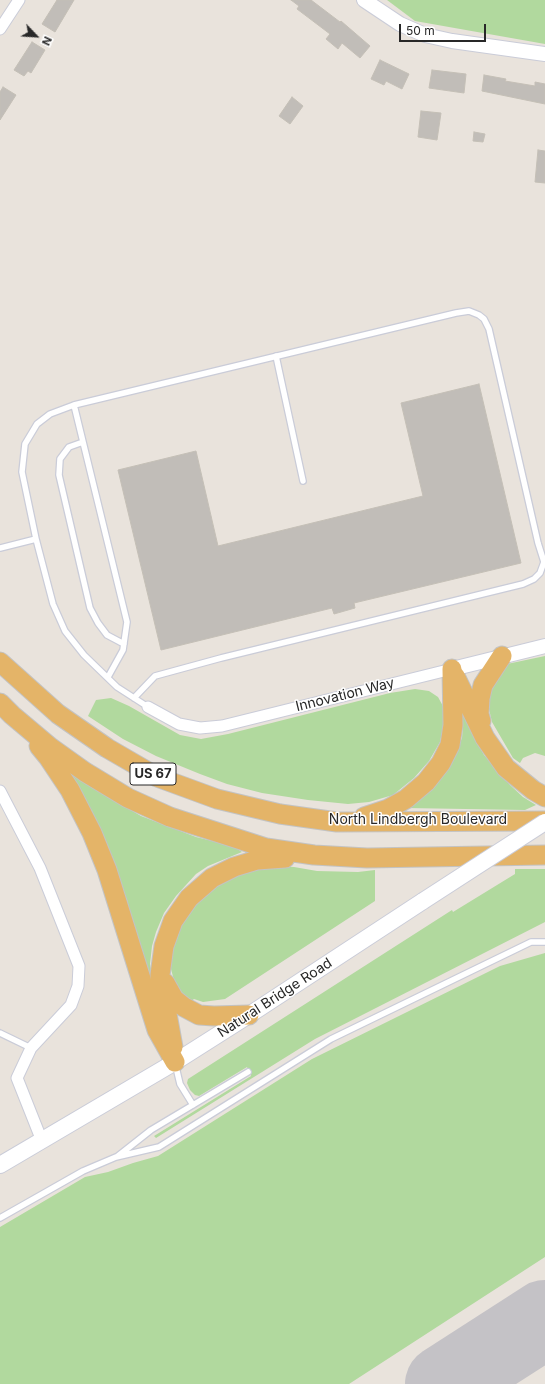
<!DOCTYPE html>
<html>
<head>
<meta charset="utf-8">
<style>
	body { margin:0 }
	#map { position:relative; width:545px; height:1384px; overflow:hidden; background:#e9e3dc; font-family:Inter,sans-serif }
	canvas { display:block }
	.north { position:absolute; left:16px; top:16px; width:40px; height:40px; -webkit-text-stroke:3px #fff; paint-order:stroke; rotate:115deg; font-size:11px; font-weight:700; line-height:16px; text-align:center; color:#282828 }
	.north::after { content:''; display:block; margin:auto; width:14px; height:18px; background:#282828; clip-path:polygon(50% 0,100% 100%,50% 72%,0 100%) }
	.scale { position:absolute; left:399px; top:24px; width:87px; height:18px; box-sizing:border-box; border:2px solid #282828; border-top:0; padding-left:5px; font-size:12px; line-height:14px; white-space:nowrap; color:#282828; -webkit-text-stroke:3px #fff; paint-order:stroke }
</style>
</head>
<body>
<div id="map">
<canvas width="545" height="1384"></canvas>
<div class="north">N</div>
<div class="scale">50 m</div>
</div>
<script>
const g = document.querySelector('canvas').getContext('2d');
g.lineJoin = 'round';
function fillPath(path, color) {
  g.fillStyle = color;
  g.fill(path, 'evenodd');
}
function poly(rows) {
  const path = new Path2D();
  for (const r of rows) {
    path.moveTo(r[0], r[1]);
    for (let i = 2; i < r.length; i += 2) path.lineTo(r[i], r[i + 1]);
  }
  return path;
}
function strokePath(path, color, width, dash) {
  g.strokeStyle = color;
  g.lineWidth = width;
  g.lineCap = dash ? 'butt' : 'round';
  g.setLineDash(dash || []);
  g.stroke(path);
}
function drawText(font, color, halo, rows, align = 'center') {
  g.font = font + ' Inter,sans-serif';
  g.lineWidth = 3;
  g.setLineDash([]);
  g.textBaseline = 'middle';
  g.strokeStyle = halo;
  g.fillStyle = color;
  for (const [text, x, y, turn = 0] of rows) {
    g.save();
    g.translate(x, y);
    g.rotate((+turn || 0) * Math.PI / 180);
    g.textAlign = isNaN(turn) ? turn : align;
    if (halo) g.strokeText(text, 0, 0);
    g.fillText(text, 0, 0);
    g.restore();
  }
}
const green = poly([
	[387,0,545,0,545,44,415,21],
	[545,656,545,756,535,753,523,758,520,763,513,758,492,722,488,705,491,685,507,664],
	[415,689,429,691,438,697,444,708,444,724,440,742,429,761,414,778,393,795,369,802,348,804,308,800,262,793,227,784,200,774,156,756,123,739,88,716,96,700,111,698,129,706,180,735,201,739,228,734,390,693],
	[462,706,474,736,484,755,510,785,523,797,536,805,525,810,406,808,431,790,448,769,456,753,462,738,463,726],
	[65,767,98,791,141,816,196,837,233,846,242,852,208,866,196,874,176,896,164,913,156,932,152,946,150,964,152,977,148,979,127,900,120,883],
	[274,866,294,867,317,871,358,872,375,870,375,901,225,999,203,1002,194,999,190,1002,176,988,171,969,171,954,183,920,196,901,210,890,237,873],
	[515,869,545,869,545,922,315,1039,156,1138,154,1136,251,1076,247,1067,199,1096,195,1095,190,1090,187,1083,188,1079,452,910,453,912,515,874],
	[545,953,545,1257,349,1384,0,1384,0,1227,85,1177,108,1172,133,1163,158,1156,312,1059,500,966]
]);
const runway = poly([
	[444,1384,545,1319]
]);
const building = poly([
	[57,0,74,0,55,32,42,24,57,0],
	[291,0,311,0,340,22,341,21,370,46,360,58,342,43,338,49,326,39,330,34,297,9,299,6,291,0],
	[32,42,45,50,31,73,28,71,24,76,14,70,32,42],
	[380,60,409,74,402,89,386,81,384,85,371,79,380,60],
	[432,70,466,74,464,93,429,88,432,70],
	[484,75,506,79,505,81,535,86,535,82,545,84,545,104,482,91,484,75],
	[3,87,16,95,0,120,0,92,3,87],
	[292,97,303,106,290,124,279,116,292,97],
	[421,111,441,113,437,140,418,137,421,111],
	[474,132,485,134,483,142,473,141,474,132],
	[538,150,545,151,545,183,535,182,538,150],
	[479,384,521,563,354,603,355,608,334,614,332,608,161,650,118,470,196,451,218,546,423,496,401,403,479,384]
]);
const service = poly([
	[276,356,303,481],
	[74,405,127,622,123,650,108,677],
	[83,442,69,447,60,459,59,475,90,608,98,623,107,635,124,644],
	[36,539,22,472,25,444,37,424,50,414,74,405,456,313,469,311,479,315,484,319,489,329,538,543,544,562,540,573,534,579,523,584,221,658,155,676,134,698],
	[0,548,36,539,53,604,65,631,84,655,117,687,148,707],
	[0,1033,31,1048],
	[175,1063,180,1084,193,1105],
	[118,1156,151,1130,248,1072],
	[0,1218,83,1171,116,1157,159,1147,331,1039,531,942,545,942]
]);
const minor = poly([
	[0,29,19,0],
	[148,707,179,724,200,728,222,726,452,669],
	[0,791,40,868,79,966,78,986,71,1005,31,1048,17,1078,42,1141]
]);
const tertiary = poly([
	[364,0,400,24,425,35,452,41,545,54],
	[452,669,545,646]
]);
const secondary = poly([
	[0,1165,175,1062,249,1015,423,901]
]);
const trunk = poly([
	[0,662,58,714,107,748,157,777,217,799,280,814,337,822,545,821],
	[455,676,485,738,506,768,533,790,545,797],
	[0,703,12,715,50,747,85,772,128,798,170,817,266,848,314,855,367,858,545,855],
	[481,721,479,714,480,698,483,685,502,656],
	[39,746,48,757,70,790,92,833,107,870,157,1030,175,1062],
	[364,817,388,809,406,799,426,782,441,763,450,745,453,725,452,669],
	[165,983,174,999,184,1007,199,1015,214,1016,249,1015],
	[173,1047,160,975,164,946,173,921,189,898,212,878,234,867,257,860,285,858]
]);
const secondaryBridge = poly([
	[423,901,545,822]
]);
const shields = [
	[153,774,46]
];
const shieldNames = [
	["US 67",153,774]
];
const streetNames = [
	["Innovation Way",345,695,-14],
	["North Lindbergh Boulevard",418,820],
	["Natural Bridge Road",275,998,-33]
];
fillPath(green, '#b1d99e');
strokePath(runway, '#c4c2c6', 78);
fillPath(building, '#c1bdb8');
strokePath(building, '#c4bfb6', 1);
strokePath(service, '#caccd8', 8);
strokePath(minor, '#caccd8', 13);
strokePath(tertiary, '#caccd8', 16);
strokePath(secondary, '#caccd8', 18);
strokePath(trunk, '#c3c3c3', 21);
strokePath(service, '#fff', 5.5);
strokePath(minor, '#fff', 11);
strokePath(tertiary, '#fff', 14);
strokePath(secondary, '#fff', 16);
strokePath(trunk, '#e4b468', 19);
strokePath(secondaryBridge, '#caccd8', 18, []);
strokePath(secondaryBridge, '#fff', 16);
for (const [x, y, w] of shields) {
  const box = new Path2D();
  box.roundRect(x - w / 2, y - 11, w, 22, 3);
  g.fillStyle = '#fff';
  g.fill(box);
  strokePath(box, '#282828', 1);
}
drawText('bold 13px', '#282828', null, shieldNames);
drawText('14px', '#282828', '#fff', streetNames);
</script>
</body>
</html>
